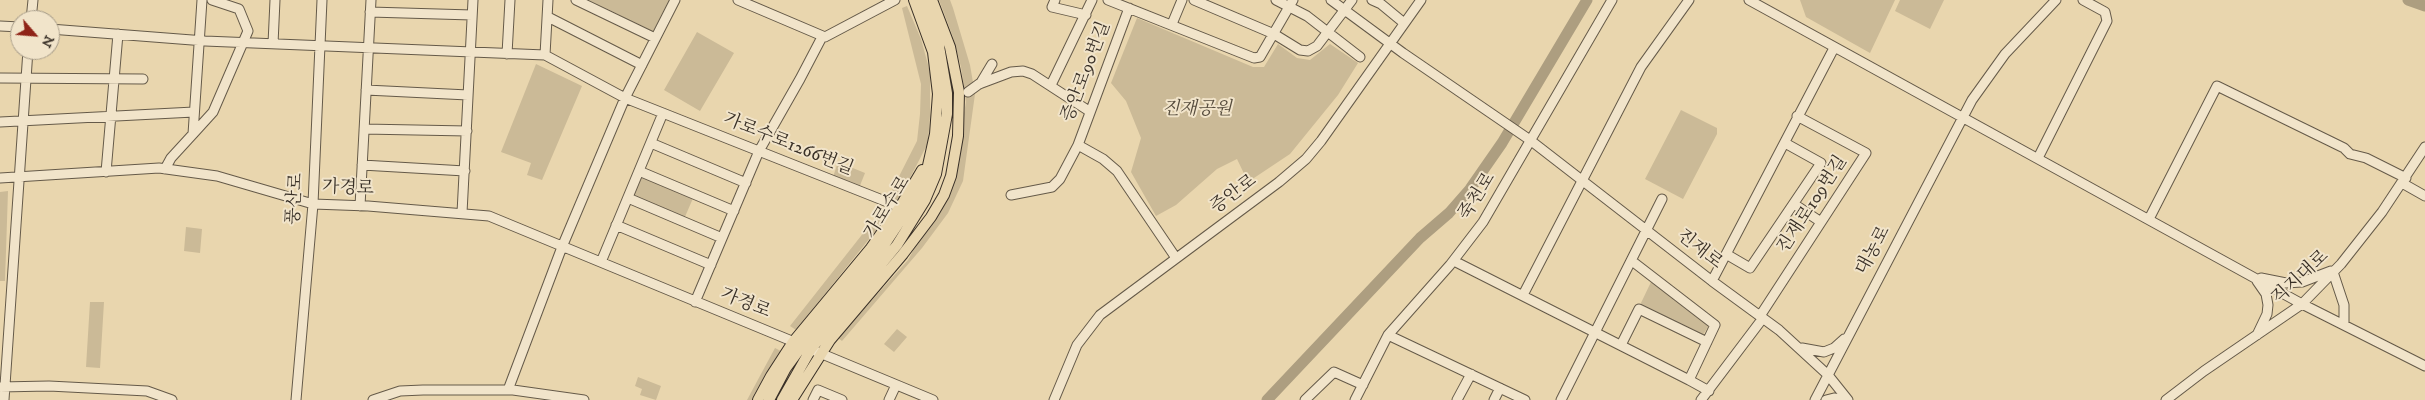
<!DOCTYPE html>
<html>
<head>
<meta charset="utf-8">
<style>
	body { margin:0 }
	#map { position:relative; width:2425px; height:400px; overflow:hidden; background:#e9d6ae; font-family:"IM FELL DW Pica",serif }
	canvas { display:block }
	.north { position:absolute; left:10px; top:10px; width:50px; height:50px; box-sizing:border-box; background:#f1e4ca; border:1px solid #a79c89; border-radius:50%; rotate:117deg; font-size:14px; font-weight:700; line-height:20px; text-align:center; color:#393027 }
	.north::after { content:''; display:block; margin:auto; width:18px; height:22px; background:#8f2418; clip-path:polygon(50% 0,100% 100%,50% 72%,0 100%) }
</style>
</head>
<body>
<div id="map">
<canvas width="2425" height="400"></canvas>
<div class="north">N</div>
</div>
<script>
const g = document.querySelector('canvas').getContext('2d');
g.lineJoin = 'round';
function fillPath(path, color) {
  g.fillStyle = color;
  g.fill(path, 'evenodd');
}
function poly(rows) {
  const path = new Path2D();
  for (const r of rows) {
    path.moveTo(r[0], r[1]);
    for (let i = 2; i < r.length; i += 2) path.lineTo(r[i], r[i + 1]);
  }
  return path;
}
function strokePath(path, color, width, dash) {
  g.strokeStyle = color;
  g.lineWidth = width;
  g.lineCap = dash ? 'butt' : 'round';
  g.setLineDash(dash || []);
  g.stroke(path);
}
function drawText(font, color, halo, rows, align = 'center') {
  g.font = font + ' "IM FELL DW Pica","Noto Serif KR",serif';
  g.lineWidth = 4;
  g.setLineDash([]);
  g.textBaseline = 'middle';
  g.strokeStyle = halo;
  g.fillStyle = color;
  for (const [text, x, y, turn = 0] of rows) {
    g.save();
    g.translate(x, y);
    g.rotate((+turn || 0) * Math.PI / 180);
    g.textAlign = isNaN(turn) ? turn : align;
    if (halo) g.strokeText(text, 0, 0);
    g.fillText(text, 0, 0);
    g.restore();
  }
}
const green = poly([
	[589,0,671,0,654,32],
	[939,0,950,0,953,8,970,65,975,94,963,181,948,213,922,248,842,341,838,338,908,260,953,178,966,102,961,67,953,37],
	[1800,0,1895,0,1870,53,1806,17],
	[1900,0,1944,0,1930,29,1895,11],
	[907,6,921,39,930,72,930,116,928,143,897,203,888,198,917,141,920,114,921,84,902,8],
	[1137,18,1253,67,1264,67,1278,44,1297,58,1310,60,1330,44,1358,63,1338,95,1290,154,1248,182,1237,159,1217,169,1176,205,1156,216,1131,172,1141,138,1126,101,1111,83],
	[697,32,734,53,700,111,664,90],
	[536,64,582,86,542,180,527,175,531,163,501,152],
	[1681,110,1717,128,1717,134,1683,199,1645,179],
	[838,162,865,173,859,188,833,177],
	[640,176,694,196,684,219,634,198,633,194],
	[8,191,5,281,0,281,0,192],
	[883,208,890,213,796,330,790,326],
	[186,227,202,229,200,253,184,251],
	[1651,282,1709,325,1703,335,1640,305],
	[90,302,104,302,100,368,86,367],
	[897,329,907,337,894,352,884,344],
	[775,348,781,351,754,400,747,400],
	[638,377,661,386,656,400,640,395,642,389,635,386]
]);
const river = poly([
	[2408,0,2425,6],
	[1267,400,1420,238,1449,213,1470,189,1502,143,1587,0]
]);
const minor = poly([
	[576,0,655,38],
	[738,0,825,37,895,0],
	[1055,0,1052,7,1086,15],
	[1108,0,1254,58,1260,57,1293,0],
	[1194,0,1274,34,1300,50,1308,51,1317,46,1352,0],
	[1276,0,1307,16,1360,57],
	[1331,0,1403,53,1530,140,1712,281,1779,330,1828,375,1848,400],
	[1372,0,1381,4,1404,23],
	[1749,0,2302,304,2425,366],
	[1129,8,1078,145,1103,159,1117,171,1176,258],
	[370,12,472,15],
	[548,17,642,65],
	[31,20,33,0],
	[1172,24,1182,0],
	[0,26,20,27],
	[50,29,205,41,545,55,625,98,900,207],
	[273,44,275,0],
	[507,54,510,0],
	[545,55,548,0],
	[0,78,143,79],
	[980,84,992,64],
	[1051,85,1092,0],
	[366,90,468,95],
	[968,92,979,84,1011,72,1023,71,1032,74,1089,111],
	[0,122,194,112],
	[364,129,467,131],
	[193,134,213,112,248,31,239,9,212,0],
	[651,143,746,183],
	[2038,158,2107,21,2105,12,2083,0],
	[362,165,465,171],
	[165,169,171,158,193,134,202,0],
	[639,171,734,211],
	[106,172,118,34],
	[0,178,159,168,217,176,313,204,368,206,489,216,799,344],
	[2402,183,2425,196],
	[1011,195,1052,187,1060,179,1078,145],
	[628,198,722,238],
	[1794,204,1821,222],
	[360,206,371,0],
	[462,213,473,0],
	[2149,219,2217,86,2344,148,2350,154,2366,158,2406,178],
	[616,225,711,265],
	[1726,254,1750,268,1821,163,1785,143],
	[1454,261,1689,380,1715,325,1632,261],
	[601,262,663,113],
	[2333,272,2344,305,2344,324],
	[2261,278,2286,283,2302,282,2331,271],
	[1712,281,1834,48],
	[2257,281,2266,294,2268,305,2267,314,2257,335],
	[1523,295,1641,67,1689,0],
	[695,302,759,151,800,79,822,37],
	[1760,316,1866,153,1797,116],
	[1388,335,1525,400],
	[1621,345,1639,309,1707,342],
	[1802,348,1824,352,1834,348,1844,339],
	[815,351,933,400],
	[1689,380,1709,391],
	[0,387,49,386,147,391,172,400],
	[508,390,562,247,625,98,675,0],
	[4,400,28,50],
	[296,400,313,204,322,0],
	[373,400,400,391,423,390,513,390,584,400],
	[813,400,818,390,842,400],
	[889,400,896,385],
	[1054,400,1077,345,1100,315,1279,182,1306,159,1321,141,1421,0],
	[1305,400,1334,372,1363,385],
	[1355,400,1388,335,1450,265,1483,222,1612,0],
	[1457,400,1471,374],
	[1494,400,1500,388],
	[1561,400,1662,199],
	[1701,400,1763,318],
	[1815,400,1972,100,2005,54,2056,0],
	[1826,400,1834,398,1844,400],
	[2166,400,2204,371,2302,304,2341,264,2382,212,2425,147]
]);
const major = poly([
	[758,400,771,376,793,342,871,248,900,207,922,170],
	[769,400,786,368,802,346,877,256,916,197,925,179,935,134,938,94,933,52,914,0],
	[782,400,811,349,897,245,925,200,936,174,947,114,947,93,939,46,923,0],
	[792,400,830,340,903,254,931,217,944,195,951,176,958,136,959,92,950,47,932,0]
]);
const streetNames = [
	["증안로90번길",1087,72,-69],
	["가로수로1266번길",788,145,22],
	["가경로",348,189,2],
	["증안로",1234,195,-37],
	["죽천로",1478,197,-58],
	["풍산로",296,199,-86],
	["진재로109번길",1813,205,-57],
	["가로수로",888,208,-58],
	["진재로",1699,250,38],
	["대농로",1874,251,-62],
	["직지대로",2301,278,-43],
	["가경로",745,304,22]
];
const parkNames = [
	["진재공원",1197,110]
];
fillPath(green, '#cbba97');
strokePath(river, '#ad9e80', 11);
strokePath(minor, '#655a49', 11);
strokePath(major, '#393027', 12);
strokePath(minor, '#f1e4ca', 9);
strokePath(major, '#e9d6ae', 10);
drawText('18px', '#393027', '#f1e4ca', streetNames);
drawText('italic 18px', '#564c3d', '#f1e4ca', parkNames);
</script>
</body>
</html>
